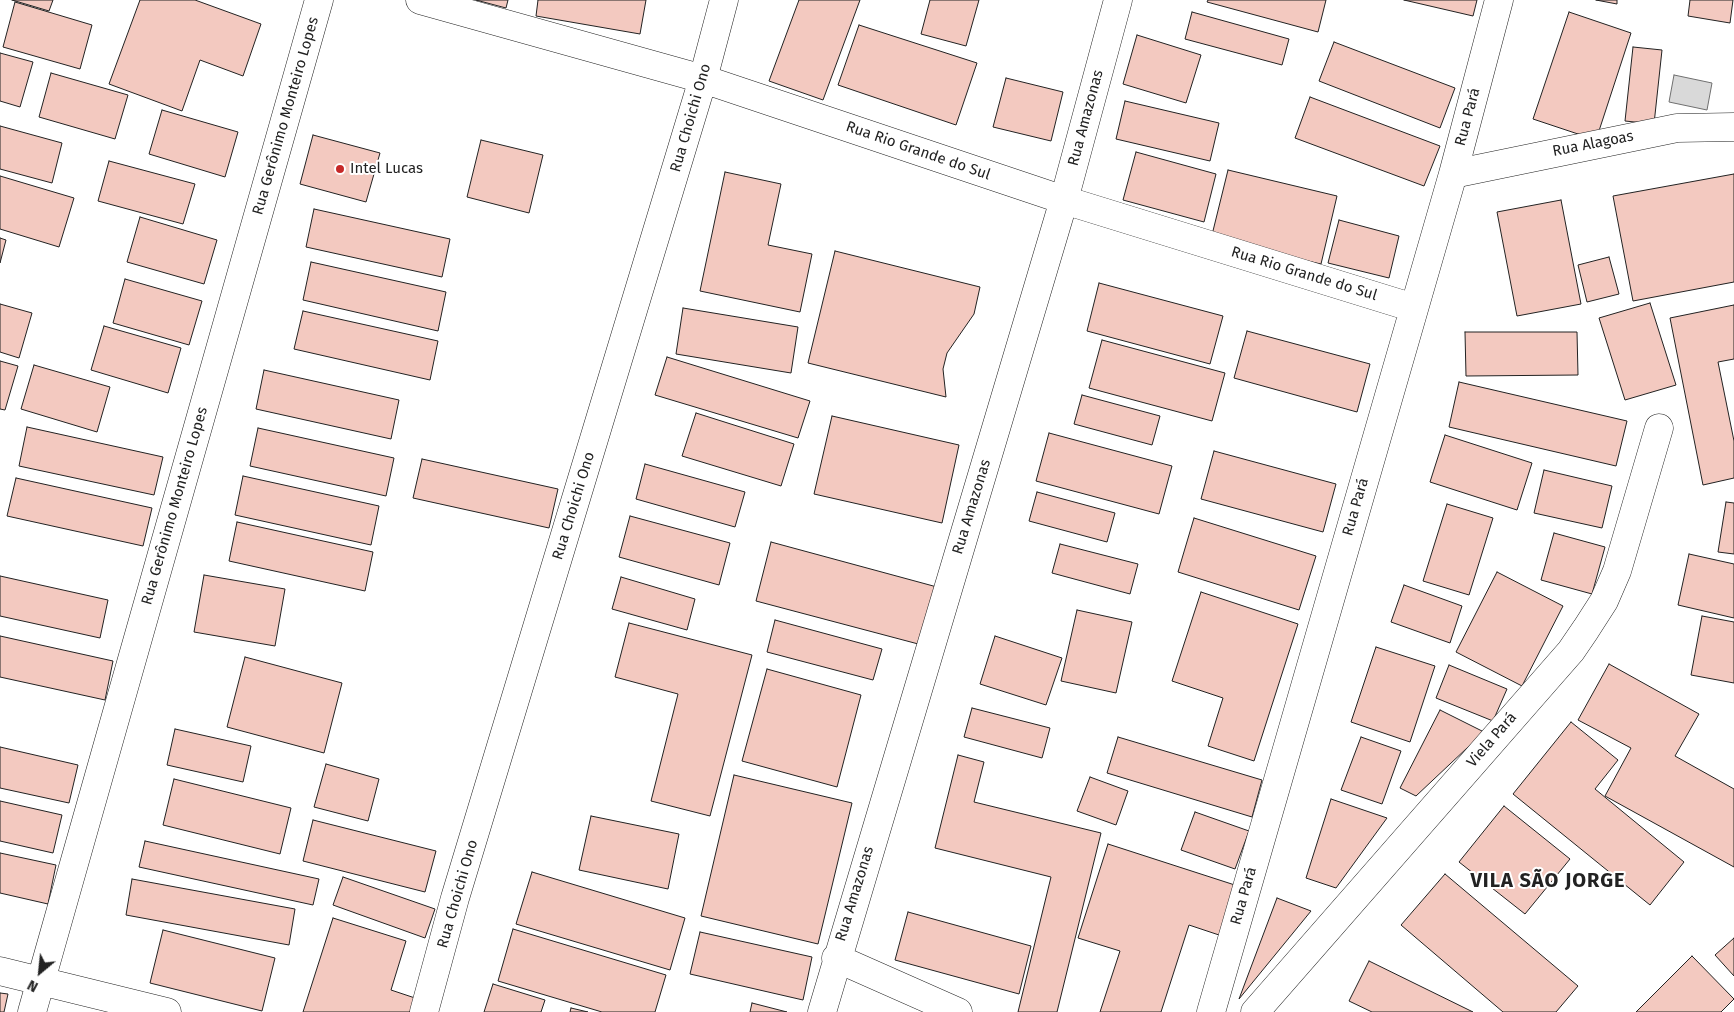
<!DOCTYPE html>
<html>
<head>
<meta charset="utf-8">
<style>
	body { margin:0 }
	#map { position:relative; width:1734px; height:1012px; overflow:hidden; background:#fff; font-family:"Fira Sans",sans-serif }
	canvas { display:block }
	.north { position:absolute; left:15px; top:947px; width:50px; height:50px; -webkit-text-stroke:4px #fff; paint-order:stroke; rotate:208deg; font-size:14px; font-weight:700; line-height:20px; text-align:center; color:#222 }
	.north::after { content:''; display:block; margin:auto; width:18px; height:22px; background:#222; clip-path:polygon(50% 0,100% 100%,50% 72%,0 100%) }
</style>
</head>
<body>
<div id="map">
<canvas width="1734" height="1012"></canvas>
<div class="north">N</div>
</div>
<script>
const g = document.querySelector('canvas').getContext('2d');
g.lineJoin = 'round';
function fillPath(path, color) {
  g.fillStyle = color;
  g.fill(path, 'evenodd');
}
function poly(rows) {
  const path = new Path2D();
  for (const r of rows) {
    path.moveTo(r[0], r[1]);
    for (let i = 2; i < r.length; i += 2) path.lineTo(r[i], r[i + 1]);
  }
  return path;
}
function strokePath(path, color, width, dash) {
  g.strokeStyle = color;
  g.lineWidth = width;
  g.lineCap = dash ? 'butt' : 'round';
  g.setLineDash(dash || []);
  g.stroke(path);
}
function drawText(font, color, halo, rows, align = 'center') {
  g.font = font + ' "Fira Sans",sans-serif';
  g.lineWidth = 4;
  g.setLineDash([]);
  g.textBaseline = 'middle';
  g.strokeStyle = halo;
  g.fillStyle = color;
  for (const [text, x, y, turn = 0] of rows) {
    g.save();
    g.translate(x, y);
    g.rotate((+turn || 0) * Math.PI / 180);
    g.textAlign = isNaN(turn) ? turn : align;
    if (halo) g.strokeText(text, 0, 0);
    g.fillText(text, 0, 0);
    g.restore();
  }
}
const water = poly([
	[1674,75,1712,83,1707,110,1669,102,1674,75]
]);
const building = poly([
	[12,0,53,0,49,11,12,0],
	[140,0,195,0,261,24,243,76,200,60,182,111,109,84,140,0],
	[476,0,508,0,506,8,476,0],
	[538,0,646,0,640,34,536,16,538,0],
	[799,0,860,0,823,100,769,81,799,0],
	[930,0,979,0,966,46,921,34,930,0],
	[1208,0,1326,0,1318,32,1207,2,1208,0],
	[1404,0,1477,0,1473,16,1404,0],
	[1596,0,1617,0,1617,4,1596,0],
	[1690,0,1733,0,1730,23,1688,16,1690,0],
	[15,2,92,25,80,69,3,47,15,2],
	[1192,12,1289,39,1282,65,1185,39,1192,12],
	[1569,12,1631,33,1596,140,1533,119,1569,12],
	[859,25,977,63,956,125,838,85,859,25],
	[1137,35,1201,55,1186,103,1123,84,1137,35],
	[1334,42,1455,88,1440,128,1319,81,1334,42],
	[1633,47,1662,50,1654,124,1625,121,1633,47],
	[0,53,33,62,20,107,0,101,0,53],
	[51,73,128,95,115,139,39,117,51,73],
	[1006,78,1063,92,1051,141,993,127,1006,78],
	[1310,97,1440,146,1424,186,1295,138,1310,97],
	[1125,101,1219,123,1210,161,1116,139,1125,101],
	[162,110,238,132,225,177,149,154,162,110],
	[0,126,62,143,52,183,0,169,0,126],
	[313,135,380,153,366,202,300,184,313,135],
	[481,140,543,155,529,213,467,197,481,140],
	[1136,152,1216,174,1204,222,1123,200,1136,152],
	[109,161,195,184,183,224,98,201,109,161],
	[1228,170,1337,196,1321,264,1211,239,1228,170],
	[725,172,781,184,768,245,812,254,800,312,700,291,725,172],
	[1734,174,1734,282,1633,301,1613,196,1734,174],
	[0,176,74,198,59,247,0,229,0,176],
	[1561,200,1581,304,1517,316,1497,212,1561,200],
	[314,209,450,239,442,277,306,247,314,209],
	[140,217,217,240,204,284,127,262,140,217],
	[1339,220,1399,236,1389,278,1328,263,1339,220],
	[0,238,6,240,0,263,0,238],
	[835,251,980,287,974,314,947,353,943,369,946,397,808,363,835,251],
	[1609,257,1619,294,1587,302,1578,265,1609,257],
	[311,262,446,292,438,331,303,300,311,262],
	[125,279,202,301,189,345,113,323,125,279],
	[1099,283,1223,316,1210,364,1087,331,1099,283],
	[1650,303,1676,385,1625,400,1599,318,1650,303],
	[0,304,32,313,19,358,0,352,0,304],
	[1734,305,1734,359,1718,362,1734,441,1734,478,1703,485,1670,318,1734,305],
	[683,308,798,327,791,373,676,354,683,308],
	[303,311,438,341,430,380,294,349,303,311],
	[104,326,181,348,168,393,91,370,104,326],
	[1247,331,1370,364,1357,412,1234,378,1247,331],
	[1465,332,1577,332,1578,375,1466,376,1465,332],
	[1102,340,1225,373,1212,421,1089,388,1102,340],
	[667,357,810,401,798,438,655,395,667,357],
	[0,361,18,366,5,410,0,409,0,361],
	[34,365,110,387,97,432,21,409,34,365],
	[264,370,399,400,391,439,256,409,264,370],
	[1459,382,1627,421,1616,466,1449,427,1459,382],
	[1082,395,1160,416,1152,445,1074,424,1082,395],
	[696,413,794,444,781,486,682,456,696,413],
	[832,416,959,445,942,523,814,494,832,416],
	[27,427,163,457,154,495,19,466,27,427],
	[258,428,394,458,386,496,250,466,258,428],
	[1049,433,1172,466,1159,514,1036,481,1049,433],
	[1445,435,1532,463,1517,510,1430,482,1445,435],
	[1214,451,1336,484,1323,532,1201,499,1214,451],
	[422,459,558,489,549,528,413,498,422,459],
	[645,464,745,492,735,527,636,499,645,464],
	[1544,470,1612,486,1602,528,1534,513,1544,470],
	[243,476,379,506,371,545,235,515,243,476],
	[16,478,152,508,143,546,7,516,16,478],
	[1037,492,1115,513,1107,542,1029,521,1037,492],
	[1726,502,1734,503,1734,554,1718,552,1726,502],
	[1447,504,1493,518,1469,595,1423,581,1447,504],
	[630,516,730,543,719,585,619,557,630,516],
	[1194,518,1316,556,1299,610,1178,572,1194,518],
	[237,522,373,552,365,591,229,561,237,522],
	[1554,533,1605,547,1592,594,1541,580,1554,533],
	[771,542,937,587,922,645,756,601,771,542],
	[1060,544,1138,564,1130,594,1052,573,1060,544],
	[1689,554,1734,564,1734,618,1678,605,1689,554],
	[1497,572,1563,606,1522,686,1456,652,1497,572],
	[204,575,285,589,275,646,194,632,204,575],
	[0,576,108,600,100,638,0,616,0,576],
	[621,577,695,599,687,630,612,609,621,577],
	[1404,585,1462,606,1450,643,1391,622,1404,585],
	[1201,592,1298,624,1254,761,1208,746,1223,698,1172,681,1201,592],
	[1077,610,1132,622,1116,693,1061,681,1077,610],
	[1702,616,1734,622,1734,683,1691,675,1702,616],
	[775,620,882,649,873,680,767,652,775,620],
	[629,623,752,655,710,816,651,801,678,694,615,677,629,623],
	[0,636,113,661,105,700,0,677,0,636],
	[995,636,1062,658,1046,705,980,684,995,636],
	[1376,647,1435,666,1410,742,1351,722,1376,647],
	[245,657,342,683,324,753,227,727,245,657],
	[1609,664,1699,714,1675,756,1734,789,1734,867,1605,796,1631,748,1578,720,1609,664],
	[1449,665,1507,689,1493,721,1436,698,1449,665],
	[767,669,861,695,837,787,742,761,767,669],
	[972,708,1050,728,1042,758,964,737,972,708],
	[1440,710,1484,732,1416,796,1400,788,1440,710],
	[1571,722,1618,760,1595,789,1684,862,1650,905,1513,794,1571,722],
	[175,729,251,746,243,782,167,765,175,729],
	[1118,737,1262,780,1252,817,1107,773,1118,737],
	[1361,737,1401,751,1382,804,1341,790,1361,737],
	[0,747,78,765,69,803,0,788,0,747],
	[958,755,984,762,974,802,1101,833,1057,1012,1018,1012,1051,877,935,848,958,755],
	[326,764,379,779,368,821,314,807,326,764],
	[734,775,852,803,818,944,701,916,734,775],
	[1090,777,1128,791,1116,825,1077,811,1090,777],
	[174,779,291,808,280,854,163,825,174,779],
	[1331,799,1387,818,1336,888,1306,878,1331,799],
	[0,801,62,815,53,853,0,841,0,801],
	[1504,806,1570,859,1525,914,1459,862,1504,806],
	[1195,812,1249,831,1235,869,1181,850,1195,812],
	[591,816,679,834,668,889,579,870,591,816],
	[313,820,436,851,425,892,303,861,313,820],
	[145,841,319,879,313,905,139,867,145,841],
	[1108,844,1241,887,1225,937,1189,925,1161,1012,1100,1012,1120,951,1078,938,1108,844],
	[0,853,56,865,48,904,0,893,0,853],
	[532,872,685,918,670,970,516,924,532,872],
	[1445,874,1578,986,1556,1012,1503,1012,1401,925,1445,874],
	[343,877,435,909,425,938,333,905,343,877],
	[132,879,295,909,289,945,126,915,132,879],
	[1277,898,1311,911,1239,999,1277,898],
	[908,912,1031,946,1019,994,895,960,908,912],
	[333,918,406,941,391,990,415,998,410,1012,303,1012,333,918],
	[513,929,666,975,655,1012,602,1012,498,981,513,929],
	[163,930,275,958,262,1011,150,983,163,930],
	[700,932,812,957,803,1000,690,974,700,932],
	[1734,938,1734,976,1715,955,1734,938],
	[1692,956,1734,999,1721,1012,1636,1012,1692,956],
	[1369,961,1473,1012,1372,1012,1349,1001,1369,961],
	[493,984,545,1000,541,1012,484,1012,493,984],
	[0,993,8,994,4,1012,0,1012,0,993],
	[752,1003,787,1012,750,1012,752,1003],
	[571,1008,588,1012,570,1012,571,1008]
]);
const minor = poly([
	[420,0,703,79,1064,200,1414,308],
	[1453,174,1677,128,1734,127],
	[836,958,958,1012],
	[0,971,167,1012],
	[32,1012,319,0],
	[424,1012,455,898,703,79,724,0],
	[822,1012,1064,200,1118,0],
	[1211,1012,1453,174,1499,0],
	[1255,1012,1571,651,1586,629,1604,601,1617,571,1659,428]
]);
const markers = [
	[340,169,5,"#c62828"]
];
const streetNames = [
	["Rua Gerônimo Monteiro Lopes",286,116,-74],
	["Rua Pará",1468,117,-75],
	["Rua Choichi Ono",691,118,-74],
	["Rua Amazonas",1086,118,-75],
	["Rua Alagoas",1593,144,-11],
	["Rua Rio Grande do Sul",918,151,19],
	["Rua Rio Grande do Sul",1304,274,17],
	["Rua Gerônimo Monteiro Lopes",175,506,-74],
	["Rua Choichi Ono",574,506,-73],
	["Rua Amazonas",972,507,-73],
	["Rua Pará",1356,507,-74],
	["Viela Pará",1492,740,-49],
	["Rua Choichi Ono",458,894,-74],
	["Rua Amazonas",855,894,-73],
	["Rua Pará",1244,896,-74]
];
const poiNames = [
	["Intel Lucas",350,169]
];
const districtNames = [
	["VILA SÃO JORGE",1548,881]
];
fillPath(water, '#d9d9d9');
strokePath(water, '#6f6f6f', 1);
fillPath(building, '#f3c9c0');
strokePath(building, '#222', 1);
strokePath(minor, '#222', 29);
strokePath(minor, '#fff', 28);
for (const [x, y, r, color] of markers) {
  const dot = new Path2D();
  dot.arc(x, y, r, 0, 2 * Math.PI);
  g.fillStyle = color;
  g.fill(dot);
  strokePath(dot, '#fff', 2);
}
drawText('15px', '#222', '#fff', streetNames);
drawText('15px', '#222', '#fff', poiNames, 'left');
g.letterSpacing = '1px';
drawText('bold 20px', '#222', '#fff', districtNames);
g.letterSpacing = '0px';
</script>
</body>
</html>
